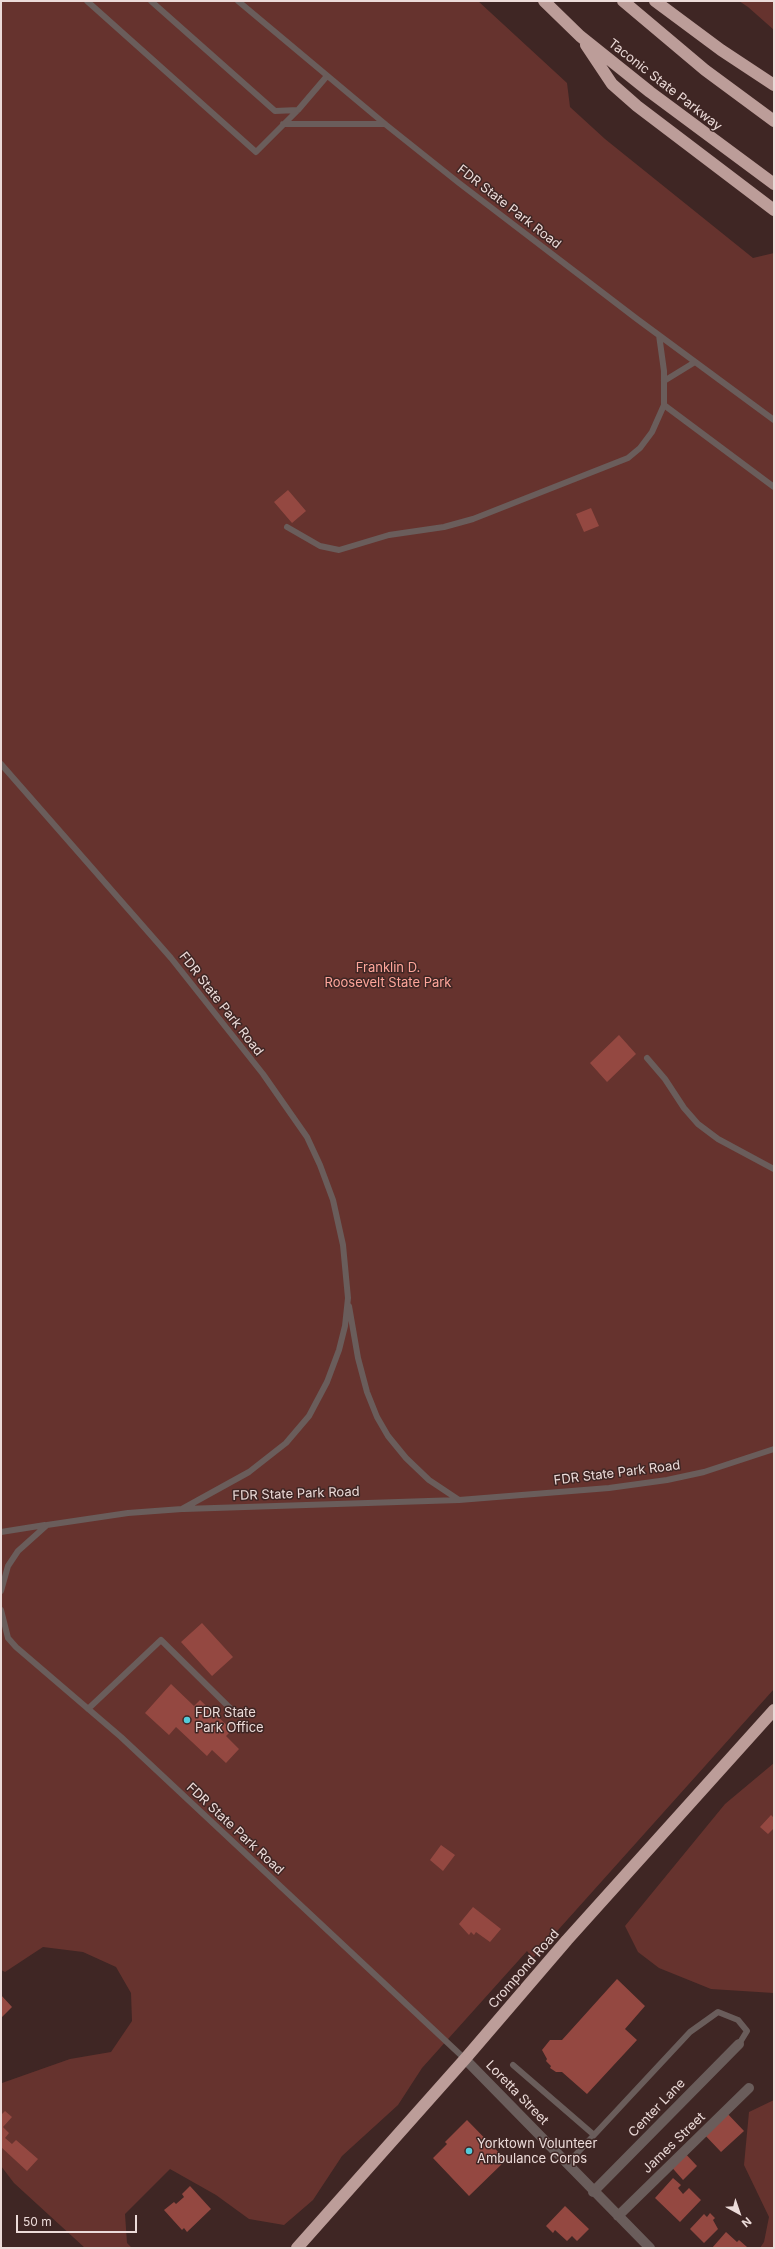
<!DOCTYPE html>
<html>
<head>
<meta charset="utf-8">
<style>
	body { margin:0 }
	#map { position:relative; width:775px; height:2249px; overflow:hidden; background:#3f2624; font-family:Inter,sans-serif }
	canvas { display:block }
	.frame { position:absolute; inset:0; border:2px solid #ecdbd9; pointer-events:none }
	.north { position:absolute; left:719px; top:2193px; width:40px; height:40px; -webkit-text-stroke:3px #3f2624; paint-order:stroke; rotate:140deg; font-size:11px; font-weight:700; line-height:16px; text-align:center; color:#ecdbd9 }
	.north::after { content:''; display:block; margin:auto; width:14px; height:18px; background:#ecdbd9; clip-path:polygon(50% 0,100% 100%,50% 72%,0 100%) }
	.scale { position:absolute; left:16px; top:2215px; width:121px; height:18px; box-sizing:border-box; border:2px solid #ecdbd9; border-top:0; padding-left:5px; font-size:12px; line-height:14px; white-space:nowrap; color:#ecdbd9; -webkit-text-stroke:3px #3f2624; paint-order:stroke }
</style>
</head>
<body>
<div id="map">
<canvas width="775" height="2249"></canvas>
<div class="frame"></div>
<div class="north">N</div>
<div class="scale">50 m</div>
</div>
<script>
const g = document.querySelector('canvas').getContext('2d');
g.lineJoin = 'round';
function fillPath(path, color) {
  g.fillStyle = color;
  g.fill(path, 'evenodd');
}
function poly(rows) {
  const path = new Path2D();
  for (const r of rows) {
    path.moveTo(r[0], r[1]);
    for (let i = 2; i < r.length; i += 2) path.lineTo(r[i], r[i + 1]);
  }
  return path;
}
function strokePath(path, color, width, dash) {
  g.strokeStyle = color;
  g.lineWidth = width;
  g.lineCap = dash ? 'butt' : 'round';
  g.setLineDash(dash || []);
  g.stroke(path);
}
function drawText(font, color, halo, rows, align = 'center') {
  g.font = font + ' Inter,sans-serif';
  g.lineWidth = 3;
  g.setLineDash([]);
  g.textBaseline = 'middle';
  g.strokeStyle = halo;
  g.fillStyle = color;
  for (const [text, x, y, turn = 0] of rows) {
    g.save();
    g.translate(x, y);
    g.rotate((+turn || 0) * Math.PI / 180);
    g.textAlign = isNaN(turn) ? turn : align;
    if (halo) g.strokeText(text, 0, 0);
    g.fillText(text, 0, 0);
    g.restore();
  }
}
const green = poly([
	[1,1,478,1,567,83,570,107,605,139,753,258,774,253,774,1689,533,1958,527,1951,422,2068,398,2105,342,2156,313,2200,284,2225,249,2219,216,2195,170,2169,125,2214,127,2243,132,2248,85,2248,14,2183,1,2166,2,2083,70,2059,111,2052,132,2021,131,1993,116,1967,83,1952,43,1947,5,1972,1,1970],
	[739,1,774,1,774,30,748,7],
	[774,1763,774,1993,711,1989,659,1968,638,1952,625,1926,725,1804],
	[774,2100,774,2248,760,2248,764,2242,769,2217,744,2165,749,2112]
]);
const building = poly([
	[288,490,306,511,292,523,274,502],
	[591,508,599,526,584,532,576,514],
	[619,1035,636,1054,607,1082,590,1063],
	[202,1623,233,1657,212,1676,181,1642],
	[171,1684,194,1706,200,1700,232,1730,226,1736,239,1749,226,1763,212,1750,207,1756,176,1727,169,1735,145,1713],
	[771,1815,774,1818,774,1828,768,1834,760,1827],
	[441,1845,455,1855,443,1871,430,1860],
	[473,1907,501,1929,490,1942,476,1932,474,1935,471,1932,469,1935,459,1924],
	[617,1979,645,2006,625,2029,637,2040,587,2094,562,2072,556,2072,550,2068,551,2066,546,2061,547,2059,542,2050,550,2040,562,2040],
	[1,1995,12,2007,1,2018],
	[5,2111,12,2117,3,2127,9,2133,5,2138,12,2144,16,2140,38,2159,27,2171,1,2147,1,2115],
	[725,2111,744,2131,721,2152,702,2132],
	[467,2120,506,2160,469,2196,433,2158,447,2144,445,2142],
	[682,2150,697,2166,683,2180,668,2163],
	[673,2178,681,2185,678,2188,683,2194,689,2188,701,2200,680,2222,655,2198],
	[190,2186,211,2209,187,2232,184,2228,182,2230,164,2210,174,2202,176,2204,184,2197,182,2194],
	[565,2206,589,2229,577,2241,572,2236,567,2241,555,2230,553,2233,546,2226],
	[710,2213,715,2218,713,2220,718,2229,704,2243,690,2229,704,2214,707,2217],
	[726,2232,737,2242,739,2240,747,2247,712,2248]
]);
const lane = poly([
	[87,1,256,152,298,110,327,76],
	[151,1,275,111,298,110],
	[238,1,385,124,459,183,637,319,774,420],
	[283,124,385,124],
	[664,381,695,362],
	[664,405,774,487],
	[287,527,320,546,339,550,389,535,444,527,473,519,628,458,640,448,652,432,664,405,664,371,659,335],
	[1,764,171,958,263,1074,307,1137,320,1165,333,1200,343,1245,348,1298,345,1326,339,1350,327,1382,309,1416,286,1443,249,1472,182,1509,128,1513,47,1525,18,1551,8,1566,1,1591],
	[647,1058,665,1079,684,1108,698,1124,718,1139,774,1169],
	[349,1306,358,1358,367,1392,377,1417,388,1436,406,1458,429,1480,459,1500,609,1488,667,1480,704,1472,774,1449],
	[184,1509,459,1500],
	[1,1532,45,1525],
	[1,1610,8,1638,16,1647,121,1737,465,2059],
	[88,1709,161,1640,236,1714],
	[513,2065,594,2135],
	[567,2164,690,2032,718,2012,738,2020,747,2031,739,2044]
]);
const street = poly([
	[465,2059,650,2248],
	[593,2192,739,2044],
	[618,2216,749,2088]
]);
const highway = poly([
	[544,1,580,36,650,92,774,184],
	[623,1,705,70,774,121],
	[655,1,721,50,774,85],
	[586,45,612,84,637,106,774,210],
	[297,2248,465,2059,567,1940,774,1710]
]);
const markers = [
	[187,1720,4,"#53cbda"],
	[469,2151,4,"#53cbda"]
];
const streetNames = [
	["Taconic State Parkway",665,85,38],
	["FDR State Park Road",509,207,38],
	["FDR State Park Road",221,1004,52],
	["FDR State Park Road",617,1473,-7],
	["FDR State Park Road",296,1494,-2],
	["FDR State Park Road",235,1829,43],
	["Crompond Road",524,1969,-49],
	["Loretta Street",517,2093,46],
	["Center Lane",657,2108,-46],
	["James Street",674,2143,-44]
];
const parkNames = [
	["Franklin D.",388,968],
	["Roosevelt State Park",388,983]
];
const poiNames = [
	["FDR State",195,1713],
	["Park Office",195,1728],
	["Yorktown Volunteer",477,2144],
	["Ambulance Corps",477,2159]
];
fillPath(green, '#66332e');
fillPath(building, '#944841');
strokePath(lane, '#6a5d5b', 6);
strokePath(street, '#6a5d5b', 10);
strokePath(highway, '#bc9d99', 12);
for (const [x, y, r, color] of markers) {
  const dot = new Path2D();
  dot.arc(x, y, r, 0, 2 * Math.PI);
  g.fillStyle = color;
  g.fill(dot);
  strokePath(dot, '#3f2624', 1.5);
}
drawText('13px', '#ecdbd9', '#3f2624', streetNames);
drawText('13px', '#fea69b', '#3f2624', parkNames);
drawText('13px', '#ecdbd9', '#3f2624', poiNames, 'left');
</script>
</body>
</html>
